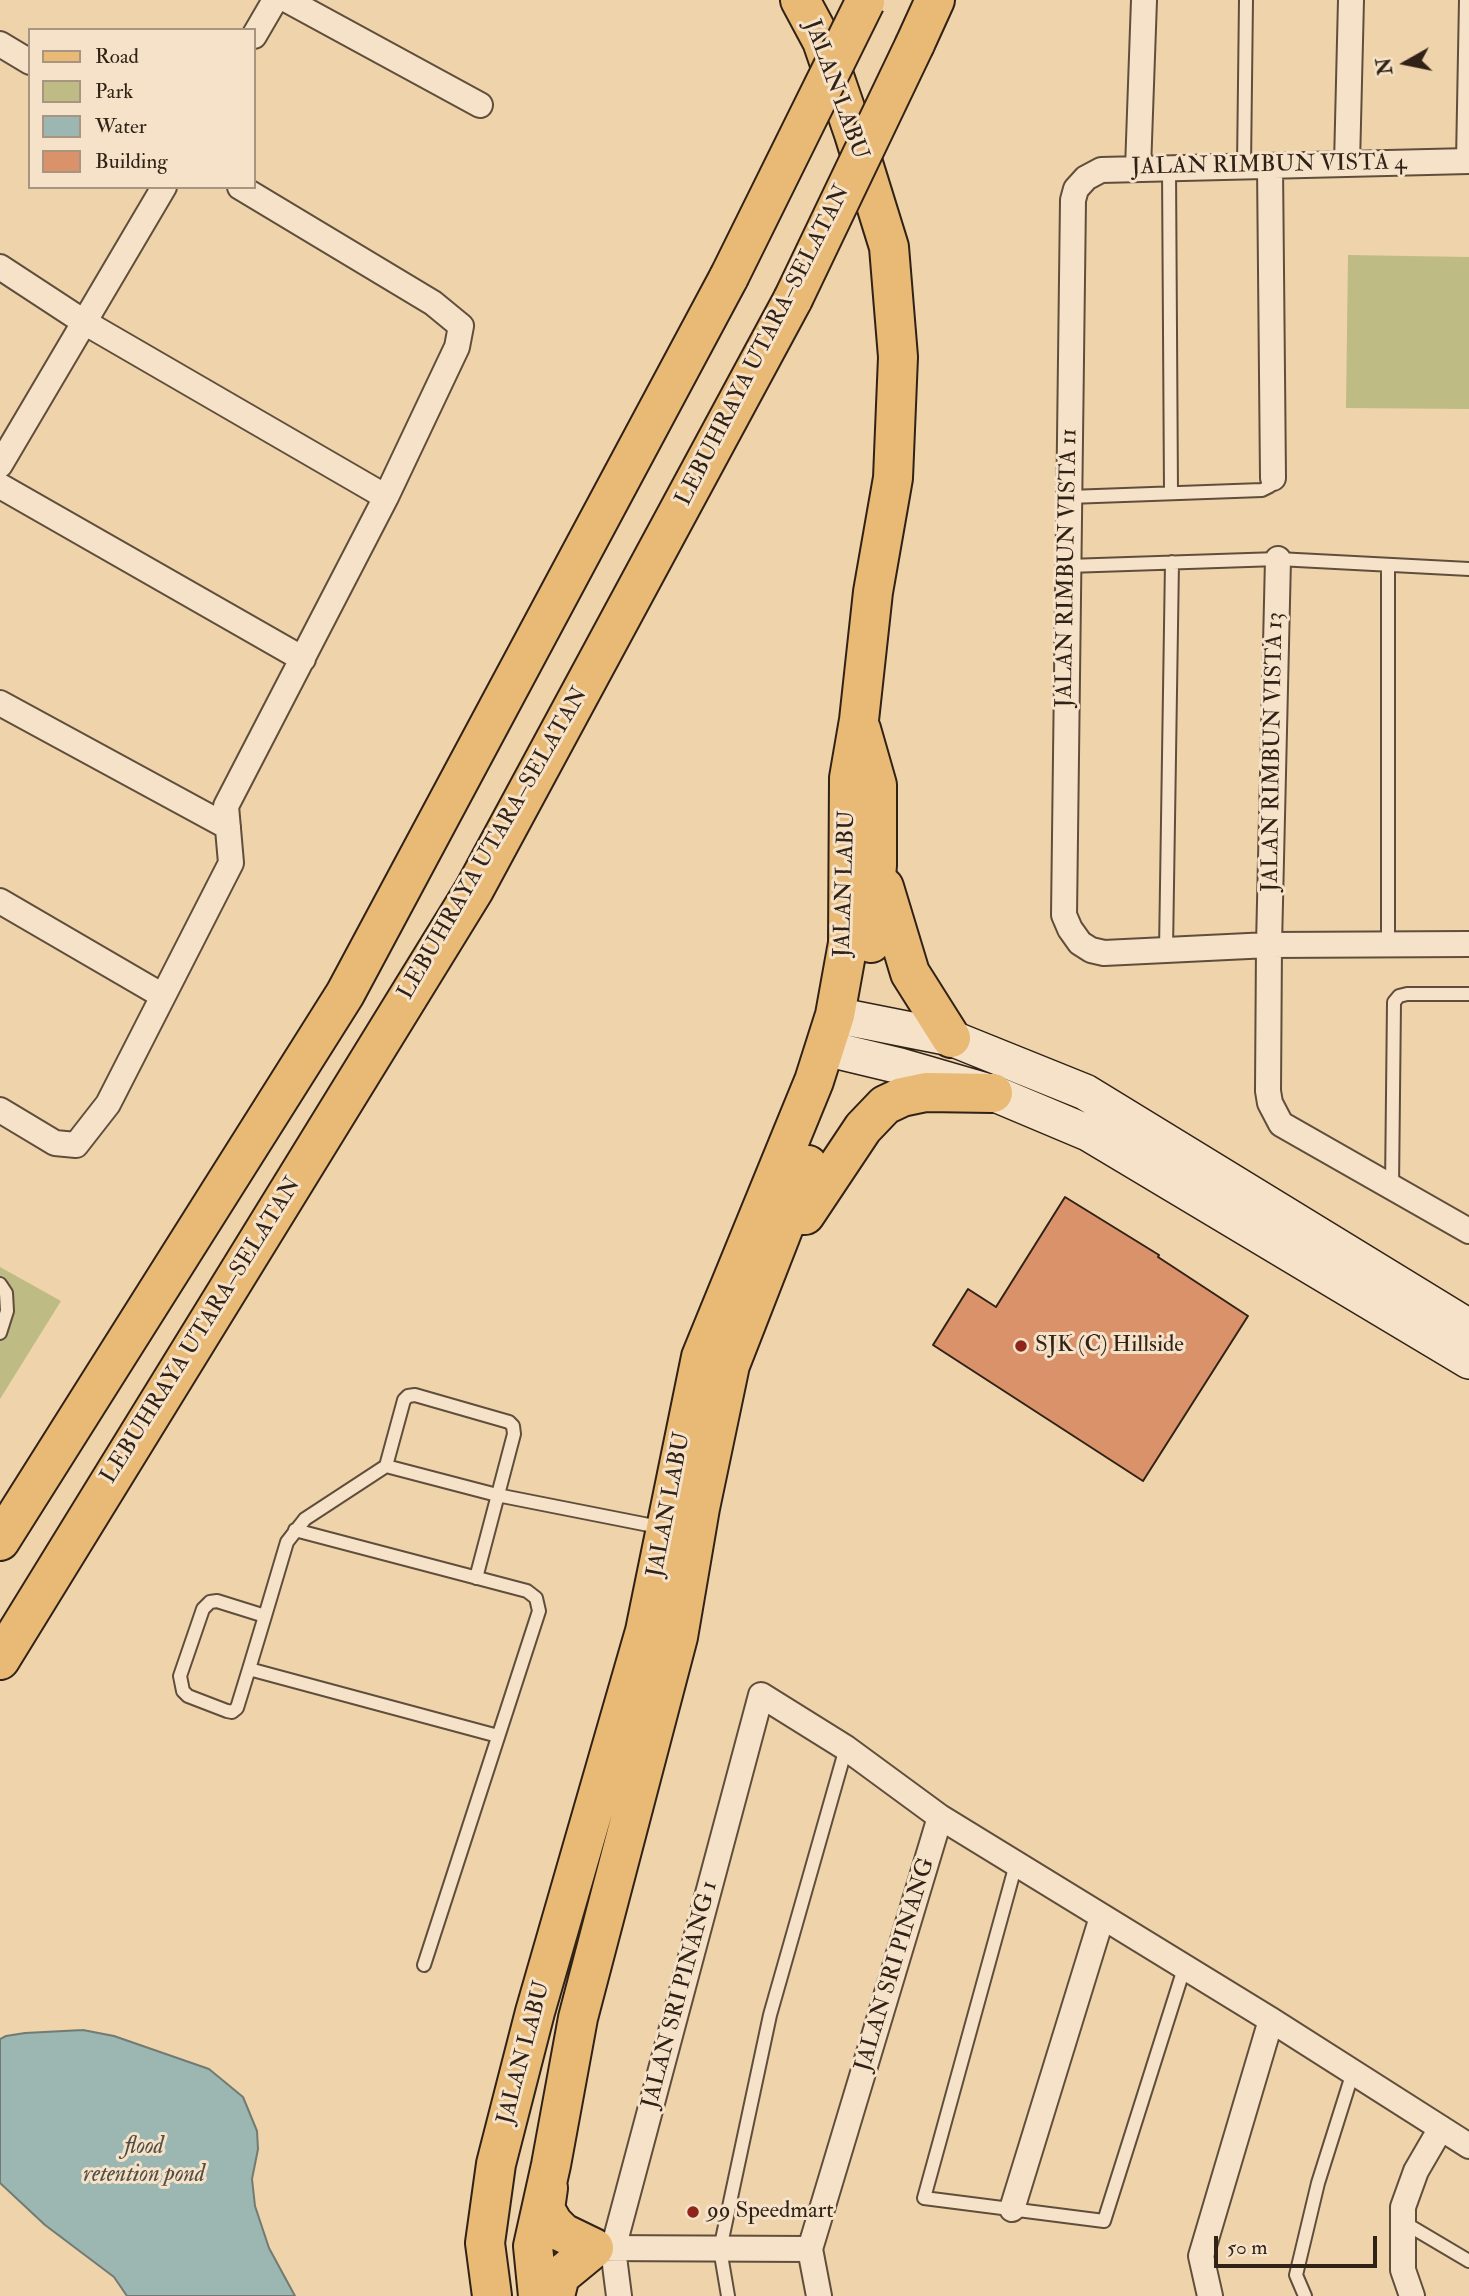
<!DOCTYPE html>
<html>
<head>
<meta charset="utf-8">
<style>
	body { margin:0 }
	#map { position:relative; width:1469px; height:2296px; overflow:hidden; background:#efd3aa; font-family:"IM FELL Double Pica",serif }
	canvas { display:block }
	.legend { position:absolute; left:28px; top:28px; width:228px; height:161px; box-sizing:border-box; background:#f5e2c8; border:2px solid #a79581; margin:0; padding:9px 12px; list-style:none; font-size:21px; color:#312217 }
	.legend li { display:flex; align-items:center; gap:14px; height:35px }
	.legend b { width:35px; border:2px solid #a79581 }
	.north { position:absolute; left:1371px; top:28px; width:70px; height:70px; -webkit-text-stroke:5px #f5e2c8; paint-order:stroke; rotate:261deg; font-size:19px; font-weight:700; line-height:28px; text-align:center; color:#312217 }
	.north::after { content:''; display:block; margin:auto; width:24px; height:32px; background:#312217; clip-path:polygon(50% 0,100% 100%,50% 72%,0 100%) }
	.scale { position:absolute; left:1214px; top:2236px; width:163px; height:32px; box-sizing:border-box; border:4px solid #312217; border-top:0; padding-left:9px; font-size:21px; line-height:24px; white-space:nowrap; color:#312217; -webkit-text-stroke:5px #f5e2c8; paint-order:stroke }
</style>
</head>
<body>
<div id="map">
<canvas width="1469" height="2296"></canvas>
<ul class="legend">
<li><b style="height:9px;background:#e8ba75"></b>Road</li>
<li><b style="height:19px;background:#bfbb85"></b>Park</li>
<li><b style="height:19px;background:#9cb6b1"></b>Water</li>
<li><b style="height:19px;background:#d9926a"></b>Building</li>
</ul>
<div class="north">N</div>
<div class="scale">50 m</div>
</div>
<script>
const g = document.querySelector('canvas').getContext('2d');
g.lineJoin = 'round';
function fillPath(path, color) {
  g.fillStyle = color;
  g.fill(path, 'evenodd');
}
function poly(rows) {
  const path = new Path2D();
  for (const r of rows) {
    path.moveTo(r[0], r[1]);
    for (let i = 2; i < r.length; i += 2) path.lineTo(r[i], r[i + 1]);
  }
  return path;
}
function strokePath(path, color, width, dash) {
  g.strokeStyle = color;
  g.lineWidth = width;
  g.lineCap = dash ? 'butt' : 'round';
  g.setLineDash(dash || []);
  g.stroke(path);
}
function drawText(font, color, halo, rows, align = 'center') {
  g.font = font + ' "IM FELL Double Pica",serif';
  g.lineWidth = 6;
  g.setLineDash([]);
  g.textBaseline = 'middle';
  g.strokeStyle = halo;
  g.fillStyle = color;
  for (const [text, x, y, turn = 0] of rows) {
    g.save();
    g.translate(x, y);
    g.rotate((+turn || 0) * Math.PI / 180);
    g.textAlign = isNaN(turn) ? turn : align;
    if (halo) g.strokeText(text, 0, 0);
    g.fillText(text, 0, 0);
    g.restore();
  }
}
const green = poly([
	[1348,255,1469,257,1469,409,1346,408],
	[0,1267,61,1301,0,1399]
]);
const water = poly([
	[83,2030,114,2036,209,2069,243,2097,257,2131,258,2149,252,2179,255,2206,269,2248,295,2296,127,2296,114,2277,45,2225,0,2183,0,2039,6,2036,25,2033,83,2030]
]);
const building = poly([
	[1065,1197,1159,1255,1158,1257,1248,1316,1143,1481,933,1345,968,1289,996,1307,1065,1197]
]);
const lane = poly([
	[1463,161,1466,0],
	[1244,166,1246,0],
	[1169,168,1171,493],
	[1069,497,1262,490,1270,486,1273,478],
	[1068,566,1278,559,1469,569],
	[1388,944,1388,565],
	[1166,950,1172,562],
	[1392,1187,1394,1002,1399,996,1407,994,1469,994],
	[0,1284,6,1293,7,1311,0,1333],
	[386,1466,404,1400,408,1396,415,1395,509,1422,513,1426,514,1434,476,1578],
	[295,1530,527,1591,536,1598,539,1611,424,1965],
	[265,1616,217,1601,210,1602,203,1609,180,1676,183,1691,188,1696,227,1711,232,1712,237,1708,249,1669,265,1616,287,1542,305,1519,386,1466,497,1495,664,1528],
	[249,1669,498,1736],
	[1016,1864,924,2198,1104,2221,1181,1978,1186,1968],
	[1403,2222,1469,2261],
	[728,2296,720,2249,770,2015,846,1748],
	[1305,2296,1296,2275,1318,2183,1353,2072]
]);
const street = poly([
	[287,0,480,105],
	[254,36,275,0],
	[0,44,30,62],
	[1469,161,1101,170,1086,178,1076,189,1073,200,1064,915,1070,929,1080,943,1091,950,1104,953,1269,945,1469,944],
	[1347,164,1351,0],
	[1270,166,1273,478],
	[1138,169,1144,0],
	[0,267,84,322,386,497],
	[0,465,164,187],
	[0,486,303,659],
	[1278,559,1269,945,1268,1091,1270,1103,1281,1124,1469,1231],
	[0,703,228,827],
	[0,901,163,996],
	[0,1110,55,1143,76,1145,108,1104,231,863,226,806,386,497,457,347,461,326,433,303,240,187],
	[1012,2209,1102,1917],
	[597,2248,810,2249],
	[619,2296,613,2249,761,1695,846,1748,940,1817],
	[819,2296,810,2249,940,1817,1271,2020,1469,2146],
	[1210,2296,1201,2256,1271,2020],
	[1412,2296,1403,2270,1403,2207,1416,2171,1441,2128]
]);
const secondary = poly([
	[835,1015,951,1038,1085,1092,1469,1327],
	[825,1048,900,1066,993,1093,1088,1133,1469,1361]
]);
const primary = poly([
	[861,729,877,785,877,865,871,943],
	[884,887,910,973,951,1038],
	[805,1215,863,1128,885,1105,902,1097,926,1092,993,1093],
	[548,2188,545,2209,553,2223,563,2233,594,2248,560,2276,555,2296],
	[492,2296,485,2243,496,2164,535,2012,645,1631,701,1357,814,1081,835,1015,848,943,849,778,859,720,873,592,893,478,898,357,889,247,854,134,822,41,800,0],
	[538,2296,533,2246,551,2165,578,2018,678,1637,700,1508,730,1365,808,1165]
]);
const highway = poly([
	[915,44,935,0],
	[0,1541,345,994,729,277],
	[0,1660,474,890,793,299]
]);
const highwayBridge = poly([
	[729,277,865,2],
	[793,299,915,44]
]);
const markers = [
	[1021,1346,7,"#8f2418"],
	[693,2212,7,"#8f2418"]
];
const streetNames = [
	["JALAN LABU",835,90,70],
	["JALAN RIMBUN VISTA 4",1269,166,-1],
	["LEBUHRAYA UTARA–SELATAN",764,346,-63],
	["JALAN RIMBUN VISTA 11",1068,568,-89],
	["JALAN RIMBUN VISTA 13",1274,752,-89],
	["LEBUHRAYA UTARA–SELATAN",494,844,-60],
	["JALAN LABU",846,884,-88],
	["LEBUHRAYA UTARA–SELATAN",202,1331,-58],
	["JALAN LABU",670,1505,-79],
	["JALAN SRI PINANG",896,1965,-73],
	["JALAN SRI PINANG 1",681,1995,-75],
	["JALAN LABU",525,2053,-75]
];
const poiNames = [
	["SJK (C) Hillside",1035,1346],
	["99 Speedmart",707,2212]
];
const waterNames = [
	["flood",144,2148],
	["retention pond",144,2176]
];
fillPath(green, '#bfbb85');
fillPath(water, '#9cb6b1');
strokePath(water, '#717b73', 2);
fillPath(building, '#d9926a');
strokePath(building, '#312217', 2);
strokePath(lane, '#604e3c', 16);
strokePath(street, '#604e3c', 28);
strokePath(secondary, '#312217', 38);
strokePath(primary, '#312217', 42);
strokePath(highway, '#312217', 42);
strokePath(lane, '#f5e2c8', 12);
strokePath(street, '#f5e2c8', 24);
strokePath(secondary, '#f5e2c8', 35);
strokePath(primary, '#e8ba75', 38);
strokePath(highway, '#e8ba75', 38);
strokePath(highwayBridge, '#312217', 42, []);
strokePath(highwayBridge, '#e8ba75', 38);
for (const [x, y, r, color] of markers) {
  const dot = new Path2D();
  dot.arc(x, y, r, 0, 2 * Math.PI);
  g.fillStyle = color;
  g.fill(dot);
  strokePath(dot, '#f5e2c8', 2.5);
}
drawText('23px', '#312217', '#f5e2c8', streetNames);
drawText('23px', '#312217', '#f5e2c8', poiNames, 'left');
drawText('italic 24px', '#514e45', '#f5e2c8', waterNames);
</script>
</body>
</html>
